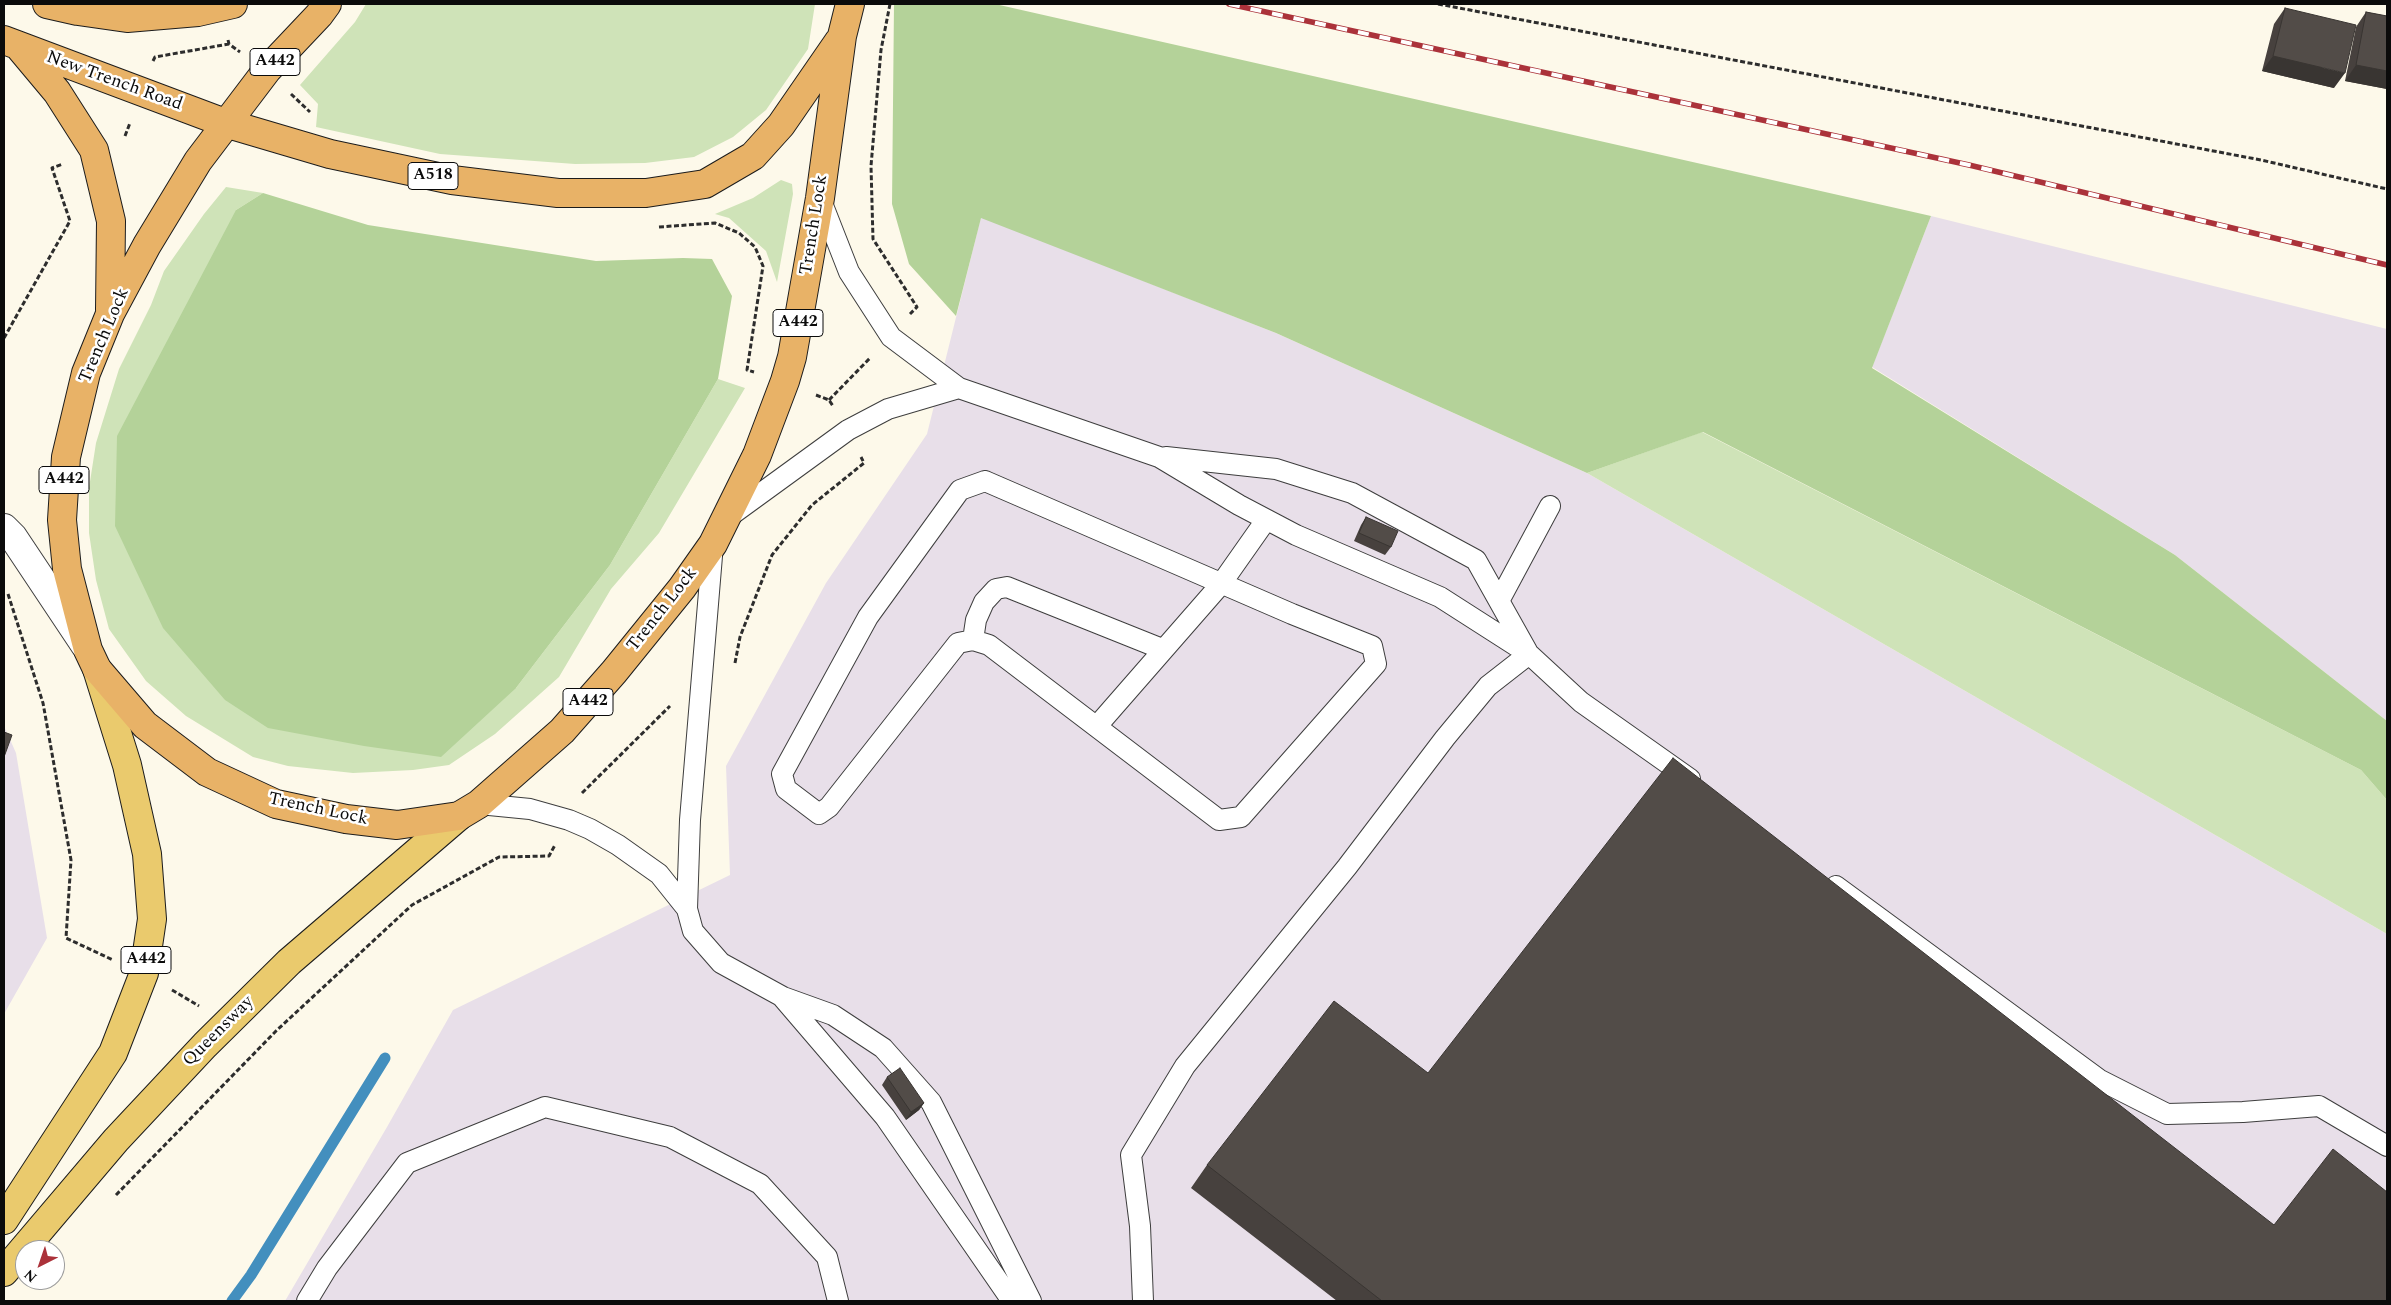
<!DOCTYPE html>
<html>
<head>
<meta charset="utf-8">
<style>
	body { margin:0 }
	#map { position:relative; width:2391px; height:1305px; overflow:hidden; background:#fdf9ea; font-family:Spectral,serif }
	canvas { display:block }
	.frame { position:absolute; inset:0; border:5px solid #0b0b0b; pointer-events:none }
	.north { position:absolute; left:15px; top:1240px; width:50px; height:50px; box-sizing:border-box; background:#fff; border:1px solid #9d9d9d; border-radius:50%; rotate:221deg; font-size:14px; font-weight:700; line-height:20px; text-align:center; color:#0b0b0b }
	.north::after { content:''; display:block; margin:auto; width:18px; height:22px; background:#ab323a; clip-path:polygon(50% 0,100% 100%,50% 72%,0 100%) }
</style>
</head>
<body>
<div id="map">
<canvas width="2391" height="1305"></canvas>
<div class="frame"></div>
<div class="north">N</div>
</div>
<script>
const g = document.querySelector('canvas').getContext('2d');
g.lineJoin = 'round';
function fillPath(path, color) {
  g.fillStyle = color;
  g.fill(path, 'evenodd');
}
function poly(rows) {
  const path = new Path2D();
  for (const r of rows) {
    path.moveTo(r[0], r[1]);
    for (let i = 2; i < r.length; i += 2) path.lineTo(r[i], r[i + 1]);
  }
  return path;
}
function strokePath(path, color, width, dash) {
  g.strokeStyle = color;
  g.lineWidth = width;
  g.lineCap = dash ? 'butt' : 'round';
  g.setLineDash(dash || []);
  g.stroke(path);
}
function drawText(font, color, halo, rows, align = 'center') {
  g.font = font + ' Spectral,serif';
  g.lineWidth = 5;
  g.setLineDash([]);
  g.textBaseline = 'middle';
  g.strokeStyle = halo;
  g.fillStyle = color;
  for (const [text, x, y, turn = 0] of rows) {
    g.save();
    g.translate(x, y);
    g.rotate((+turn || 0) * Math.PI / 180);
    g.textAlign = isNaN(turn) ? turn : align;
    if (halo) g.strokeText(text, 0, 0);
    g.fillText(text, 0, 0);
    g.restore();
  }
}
const industrial = poly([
	[1931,216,2387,329,2387,721,2175,555,1872,367],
	[981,217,1276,333,1587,473,2387,934,2387,1301,285,1301,387,1127,453,1010,730,875,726,766,826,583,927,434],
	[4,726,16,753,47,938,4,1014]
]);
const green = poly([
	[366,4,815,4,808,49,766,110,733,137,694,157,645,163,575,164,440,154,316,127,318,104,300,85,355,22],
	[781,180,792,184,793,194,777,282,766,251,729,218,715,214,753,198],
	[226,187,263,193,236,210,516,688,610,565,718,379,745,388,659,533,611,589,559,677,495,734,449,765,413,770,353,773,288,766,253,757,186,716,146,681,109,629,96,580,89,533,89,488,96,443,119,369,151,305,164,271,204,214],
	[1702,432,2361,770,2387,800,2387,934,1587,473]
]);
const forest = poly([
	[894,4,995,4,1931,216,1872,368,2175,555,2387,721,2387,800,2361,770,1703,432,1587,473,1276,333,981,218,956,316,909,264,892,204],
	[263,193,368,225,596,261,683,258,712,259,732,296,718,379,610,565,516,688,441,757,364,746,268,728,225,700,163,628,115,526,117,436,236,210]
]);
const stream = poly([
	[232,1301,251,1275,385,1058]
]);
const path = poly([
	[890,4,881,50,871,166,873,239,917,307,910,314],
	[1438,4,2261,160,2387,189],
	[228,40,229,44,240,52],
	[153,61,155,57,229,44],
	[291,94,310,112],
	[125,136,130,123],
	[659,227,715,223,739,233,755,247,763,266,747,370,754,372],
	[4,338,70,221,52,168,63,164],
	[816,395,829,400,833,406],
	[829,400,870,358],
	[8,594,43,703,71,860,66,938,113,960],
	[735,663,740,637,772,555,812,505,864,463,861,457],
	[582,793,670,706],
	[172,990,199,1006],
	[116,1195,276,1031,412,905,499,857,549,856,555,845]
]);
const service = poly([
	[820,198,849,272,891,337,959,388,1159,457,1239,505,1296,535,1440,597,1529,654,1581,702,1690,779],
	[1166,457,1276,469,1352,493,1476,560,1527,651],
	[985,481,1292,614,1372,646,1376,664,1241,817,1219,820,989,645,973,640,958,643,829,807,819,814,786,789,782,774,868,617,960,490,985,481],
	[727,518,848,430,888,409,959,388],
	[713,544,690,820,687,909,693,931,721,963,783,997,833,1015,883,1048,931,1102,1031,1301],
	[1499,601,1550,506],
	[973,640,976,620,984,602,996,589,1007,587,1162,649],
	[1097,726,1221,584,1266,520],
	[479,804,530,809,569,820,590,829,618,845,659,874,687,909],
	[1836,886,2100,1080,2167,1114,2243,1112,2319,1106,2387,1146],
	[783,998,885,1117,1012,1301],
	[307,1301,327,1268,407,1163,545,1107,670,1137,760,1184,827,1257,838,1301],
	[1143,1301,1140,1226,1131,1155,1185,1066,1347,867,1445,738,1488,686,1529,654]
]);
const minor = poly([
	[4,528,13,537,85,645]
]);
const primary = poly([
	[4,1220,113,1053,144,973,152,919,147,854,127,765,97,669],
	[4,1272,116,1140,205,1045,289,962,459,816]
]);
const trunk = poly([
	[47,4,78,11,127,18,198,12,233,4],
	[327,4,319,15,267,70,198,161,147,245,110,314,86,373,66,457,62,520,67,569,88,650,97,669,145,725,207,772,276,804,346,819,397,825,459,816,479,804,562,731,614,672,682,588,713,544,757,455,785,381,792,357,820,198,842,36,850,4],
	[4,40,225,123,330,154,452,180,558,193,646,193,705,184,753,156,781,125,839,41],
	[21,49,57,92,94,150,111,221,110,310]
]);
const rail = poly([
	[1229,4,1969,165,2387,265]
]);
const wall = poly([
	[2285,8,2334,88,2262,71,2274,24],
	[2366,12,2387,16,2387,89,2345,81,2356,27],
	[1366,517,1391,547,1385,555,1354,541,1361,525],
	[1428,1073,2274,1225,2387,1301,1337,1301,1191,1188,1207,1165],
	[887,1077,924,1103,919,1110,906,1120,882,1085]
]);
const shadedWall = poly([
	[2273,56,2345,73,2334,88,2262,71],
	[2356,65,2387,71,2387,89,2345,81],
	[924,1103,919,1110,906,1120,911,1112]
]);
const building = poly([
	[2285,8,2356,25,2345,73,2273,56,2285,8],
	[2366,12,2387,16,2387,71,2356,65,2366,12],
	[1366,517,1398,531,1391,547,1359,533,1366,517],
	[4,732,12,735,4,757,4,732],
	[1673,758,2274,1225,2333,1149,2387,1192,2387,1301,1382,1301,1207,1165,1334,1001,1428,1073,1673,758],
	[900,1068,924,1103,911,1112,887,1077,900,1068]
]);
const shields = [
	[275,62,50],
	[433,176,50],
	[798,323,50],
	[64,480,50],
	[588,702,50],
	[146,960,50]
];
const shieldNames = [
	["A442",275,62],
	["A518",433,176],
	["A442",798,323],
	["A442",64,480],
	["A442",588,702],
	["A442",146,960]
];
const streetNames = [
	["New Trench Road",114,82,20],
	["Trench Lock",815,225,-81],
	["Trench Lock",105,336,-67],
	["Trench Lock",663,610,-52],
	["Trench Lock",318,810,12],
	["Queensway",219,1032,-45]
];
fillPath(industrial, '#e8dfe9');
fillPath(green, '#cfe3b8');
fillPath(forest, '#b4d299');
strokePath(stream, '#438fbe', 11);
strokePath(service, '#3e3e3e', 22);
strokePath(minor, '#3e3e3e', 30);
strokePath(primary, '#1c1c1c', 30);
strokePath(trunk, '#1c1c1c', 30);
strokePath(path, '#2d2d2d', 3, [5, 2.5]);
strokePath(service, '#fff', 20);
strokePath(minor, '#fff', 28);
strokePath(primary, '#eaca6d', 28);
strokePath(trunk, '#e8b267', 28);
strokePath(rail, '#ab323a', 5.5);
strokePath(rail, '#fff', 4, [11]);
fillPath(wall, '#47413e');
fillPath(shadedWall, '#393532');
fillPath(building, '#524c48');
strokePath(building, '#393532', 1);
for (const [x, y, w] of shields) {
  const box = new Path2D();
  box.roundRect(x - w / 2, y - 13.5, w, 27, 4);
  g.fillStyle = '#fff';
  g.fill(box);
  strokePath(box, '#0b0b0b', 1);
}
drawText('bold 16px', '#0b0b0b', null, shieldNames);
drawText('18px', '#0b0b0b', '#fff', streetNames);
</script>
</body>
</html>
